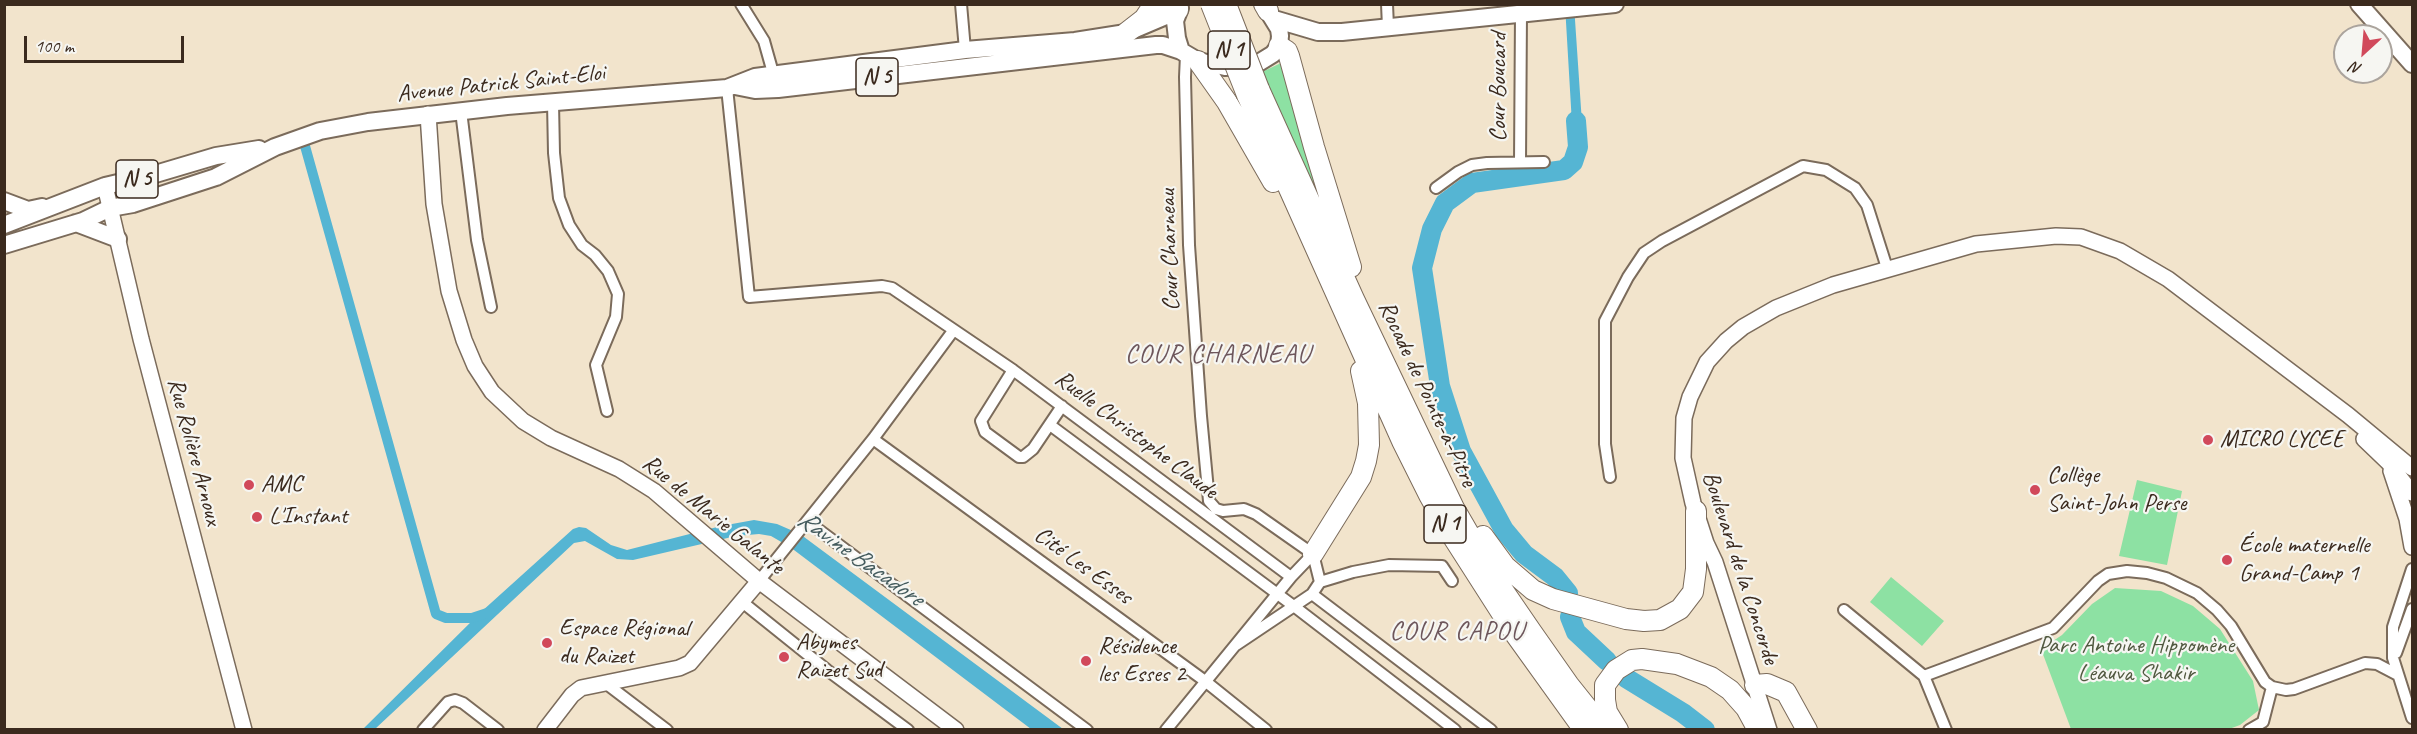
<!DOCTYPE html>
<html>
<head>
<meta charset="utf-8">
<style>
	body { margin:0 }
	#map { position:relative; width:2417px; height:734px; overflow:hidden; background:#f2e4cc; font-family:Caveat,sans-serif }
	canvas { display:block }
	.frame { position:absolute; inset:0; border:6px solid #3b2a1e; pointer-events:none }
	.north { position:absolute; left:2333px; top:24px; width:60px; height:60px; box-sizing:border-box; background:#f6f6f2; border:2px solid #aba49d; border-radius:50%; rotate:206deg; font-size:16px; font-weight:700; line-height:24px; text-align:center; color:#3b2a1e }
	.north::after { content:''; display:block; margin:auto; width:21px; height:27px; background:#d1495b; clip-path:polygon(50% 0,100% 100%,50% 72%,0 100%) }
	.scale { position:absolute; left:24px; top:36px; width:160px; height:27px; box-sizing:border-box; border:3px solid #3b2a1e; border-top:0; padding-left:8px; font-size:18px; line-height:21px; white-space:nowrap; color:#3b2a1e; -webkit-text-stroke:4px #f6f6f2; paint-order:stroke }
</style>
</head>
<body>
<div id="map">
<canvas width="2417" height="734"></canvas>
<div class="frame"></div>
<div class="north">N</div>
<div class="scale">100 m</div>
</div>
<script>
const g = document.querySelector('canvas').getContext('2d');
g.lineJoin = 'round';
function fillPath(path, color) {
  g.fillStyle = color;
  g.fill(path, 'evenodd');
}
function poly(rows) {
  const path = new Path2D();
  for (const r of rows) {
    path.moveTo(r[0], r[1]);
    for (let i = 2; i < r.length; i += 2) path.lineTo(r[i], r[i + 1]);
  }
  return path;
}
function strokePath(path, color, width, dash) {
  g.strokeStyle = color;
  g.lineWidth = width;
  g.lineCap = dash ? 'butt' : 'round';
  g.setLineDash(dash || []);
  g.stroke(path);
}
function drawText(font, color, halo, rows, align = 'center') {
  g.font = font + ' Caveat,sans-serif';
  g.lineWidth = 4.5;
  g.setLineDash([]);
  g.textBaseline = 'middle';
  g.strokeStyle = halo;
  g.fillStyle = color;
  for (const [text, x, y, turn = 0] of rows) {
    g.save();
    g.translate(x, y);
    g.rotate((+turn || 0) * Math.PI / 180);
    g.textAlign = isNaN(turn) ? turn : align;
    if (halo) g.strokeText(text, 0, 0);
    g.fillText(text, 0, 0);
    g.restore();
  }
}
const green = poly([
	[1281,63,1330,212,1322,211,1262,72],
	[2137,480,2182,491,2167,565,2119,556],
	[1891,577,1944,621,1922,646,1870,602],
	[2115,588,2161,591,2193,606,2220,629,2253,681,2259,710,2240,725,2229,729,2071,729,2041,649,2062,635,2092,604]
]);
const water = poly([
	[1565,5,1574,5,1583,138,1578,147,1573,138,1572,124],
	[754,520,777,524,800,534,1063,729,1031,729,790,547,771,536,759,534,736,536,633,560,617,559,585,541,574,543,375,729,362,730,481,612,573,529,579,527,586,528,611,545,627,550,721,526]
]);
const canal = poly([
	[305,146,436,614,446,618,472,618,490,612]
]);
const river = poly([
	[1568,593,1555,577,1524,554,1504,530,1461,451,1440,386,1422,268,1432,229,1445,203,1472,183,1564,170,1573,162,1578,147,1576,121],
	[1570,617,1576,632,1607,661],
	[1626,678,1683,713,1705,730]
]);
const street = poly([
	[741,4,764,41,775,80],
	[961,4,965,50],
	[1387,4,1388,27],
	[1186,55,1185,77,1189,245,1201,416,1209,501,1216,509,1223,511,1244,509,1256,514,1313,554],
	[727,88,749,297,882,286,892,288,1013,370,1291,577],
	[553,103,554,153,559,198,569,225,582,245,595,255,608,271,618,294,616,317,596,365,607,411],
	[461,111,477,240,491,307],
	[1520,162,1521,13],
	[1436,188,1458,172,1472,165,1487,163,1544,162],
	[1013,370,981,421,985,432,1019,457,1023,457,1033,449,1062,406],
	[1050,425,1295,607,1455,730],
	[873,439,1205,681,1266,730],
	[1610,477,1605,444,1605,321,1628,277,1644,253,1662,241,1803,166,1826,170,1855,188,1867,205,1887,268],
	[807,521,1087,730],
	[1313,554,1320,582],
	[2412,569,2393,627,2393,658,2412,718],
	[759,581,873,439,953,331],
	[1312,594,1491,730],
	[741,601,827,670,908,730],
	[1844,610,1924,676,1946,730],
	[1236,645,1312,594,1320,582,1353,572,1389,565,1442,566,1452,581],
	[2396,653,2412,609],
	[1924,676,2053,628,2098,581,2108,574,2127,571,2147,573,2166,578,2197,593,2217,610,2231,626,2265,682,2272,687,2286,690,2294,689,2365,663,2377,664,2398,675],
	[604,682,667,730],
	[423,730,448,702,455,700,463,703,498,730],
	[1166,730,1291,577,1313,554],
	[2249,730,2263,722,2272,687]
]);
const secondary = poly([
	[428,114,434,204,449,291,464,340,475,366,492,392,523,421,551,438,619,469,654,491,759,581,956,730],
	[105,186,141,339,244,730],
	[2364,439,2388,462,2412,493],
	[2391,471,2407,519,2412,547],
	[545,730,572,695,581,688,679,668,690,663,759,581],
	[1769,730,1715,562,1706,543,1693,503,1683,458,1684,418,1690,397,1707,362,1726,341,1743,327,1776,308,1833,285,1976,244,2056,236,2081,237,2120,251,2168,279,2348,415,2412,468]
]);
const primary = poly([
	[2359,4,2412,64],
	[1180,8,1175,21,1177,38,1181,51,1198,61,1225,67,1246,66,1260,62,1273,54,1279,46,1280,36,1279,29,1271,16],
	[1274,19,1318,32,1342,32,1615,4],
	[735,86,755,90,778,89,1156,45,1163,45,1181,51],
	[4,201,28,210,42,207],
	[76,223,118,239],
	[4,225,105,186,152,175,216,156,259,149],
	[4,245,83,221,110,208,133,204,216,177,275,147,320,131,368,122,507,106,727,88,755,77,965,50,1075,41,1126,33,1166,16,1176,16]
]);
const highway = poly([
	[1170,4,1178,10],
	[1264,4,1268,11],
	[1126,33,1144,19,1154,4],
	[1279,46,1287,51,1289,56,1314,147,1351,267],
	[1198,61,1227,102,1273,182],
	[1259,89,1354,299,1454,508,1494,577,1531,631,1569,685,1605,730],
	[1247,95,1402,441,1429,495,1451,534,1515,634,1584,730],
	[1483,536,1505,566,1533,590,1553,599,1626,619,1644,621,1660,620,1680,609,1693,592,1696,569,1696,511],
	[1313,554,1361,477,1366,461,1369,445,1368,403,1361,371],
	[1755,685,1767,684,1786,692,1807,730],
	[1618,730,1607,712,1605,700,1605,685,1616,670,1632,660,1642,659,1677,664,1711,677,1730,690,1746,708,1758,730]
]);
const highwayBridge = poly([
	[1211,4,1247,95],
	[1226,4,1259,89]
]);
const markers = [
	[2208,440,6,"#d1495b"],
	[249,485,6,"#d1495b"],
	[2035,490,6,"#d1495b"],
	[257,517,6,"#d1495b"],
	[2227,560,6,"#d1495b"],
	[547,643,6,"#d1495b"],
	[784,657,6,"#d1495b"],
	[1086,661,6,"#d1495b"]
];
const shields = [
	[1229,50,42],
	[877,77,42],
	[137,179,42],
	[1445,524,42]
];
const shieldNames = [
	["N 1",1229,50],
	["N 5",877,77],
	["N 5",137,179],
	["N 1",1445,524]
];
const streetNames = [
	["Avenue Patrick Saint-Eloi",501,84,-6],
	["Cour Boucard",1499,87,-90],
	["Cour Charneau",1170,250,-92],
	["Rocade de Pointe-à-Pitre",1427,394,65],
	["Ruelle Christophe Claude",1136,435,37],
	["Rue Rolière Arnoux",194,452,75],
	["Rue de Marie Galante",713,515,39],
	["Cité Les Esses",1083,566,36],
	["Boulevard de la Concorde",1740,568,72]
];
const poiNames = [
	["MICRO LYCEE",2220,440],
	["Collège",2047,476],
	["Saint-John Perse",2047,504],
	["AMC",261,485],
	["L'Instant",269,517],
	["École maternelle",2239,546],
	["Grand-Camp 1",2239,574],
	["Espace Régional",559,629],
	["du Raizet",559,657],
	["Abymes",796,643],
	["Raizet Sud",796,671],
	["Résidence",1098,647],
	["les Esses 2",1098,675]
];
const parkNames = [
	["Parc Antoine Hippomène",2136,646],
	["Léauva Shakir",2136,674]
];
const neighbourhoodNames = [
	["COUR CHARNEAU",1218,355],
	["COUR CAPOU",1457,632]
];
const waterNames = [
	["Ravine Bacadore",860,559,35]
];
fillPath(green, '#8de1a3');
fillPath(water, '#55b5d3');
strokePath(canal, '#55b5d3', 10);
strokePath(river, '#55b5d3', 20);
strokePath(street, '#7b6b5b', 14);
strokePath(secondary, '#7b6b5b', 18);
strokePath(primary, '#7b6b5b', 20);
strokePath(highway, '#7b6b5b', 22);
strokePath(street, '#fff', 10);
strokePath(secondary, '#fff', 15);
strokePath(primary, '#fff', 16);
strokePath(highway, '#fff', 20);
strokePath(highwayBridge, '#7b6b5b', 22, []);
strokePath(highwayBridge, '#fff', 20);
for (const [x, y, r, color] of markers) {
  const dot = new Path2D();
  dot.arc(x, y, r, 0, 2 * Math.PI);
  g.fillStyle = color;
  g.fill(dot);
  strokePath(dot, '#f6f6f2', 2);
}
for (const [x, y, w] of shields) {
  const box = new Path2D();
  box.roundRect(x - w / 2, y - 19, w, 38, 4.5);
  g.fillStyle = '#f6f6f2';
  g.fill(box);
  strokePath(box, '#3b2a1e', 1.5);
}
drawText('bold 22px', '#3b2a1e', null, shieldNames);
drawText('24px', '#3b2a1e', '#f6f6f2', streetNames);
drawText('24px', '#3b2a1e', '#f6f6f2', poiNames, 'left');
drawText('24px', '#50583f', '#f6f6f2', parkNames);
g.letterSpacing = '1.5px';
drawText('26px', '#6d565b', '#f6f6f2', neighbourhoodNames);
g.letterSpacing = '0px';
drawText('italic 26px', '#445b5d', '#f6f6f2', waterNames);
</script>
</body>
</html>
